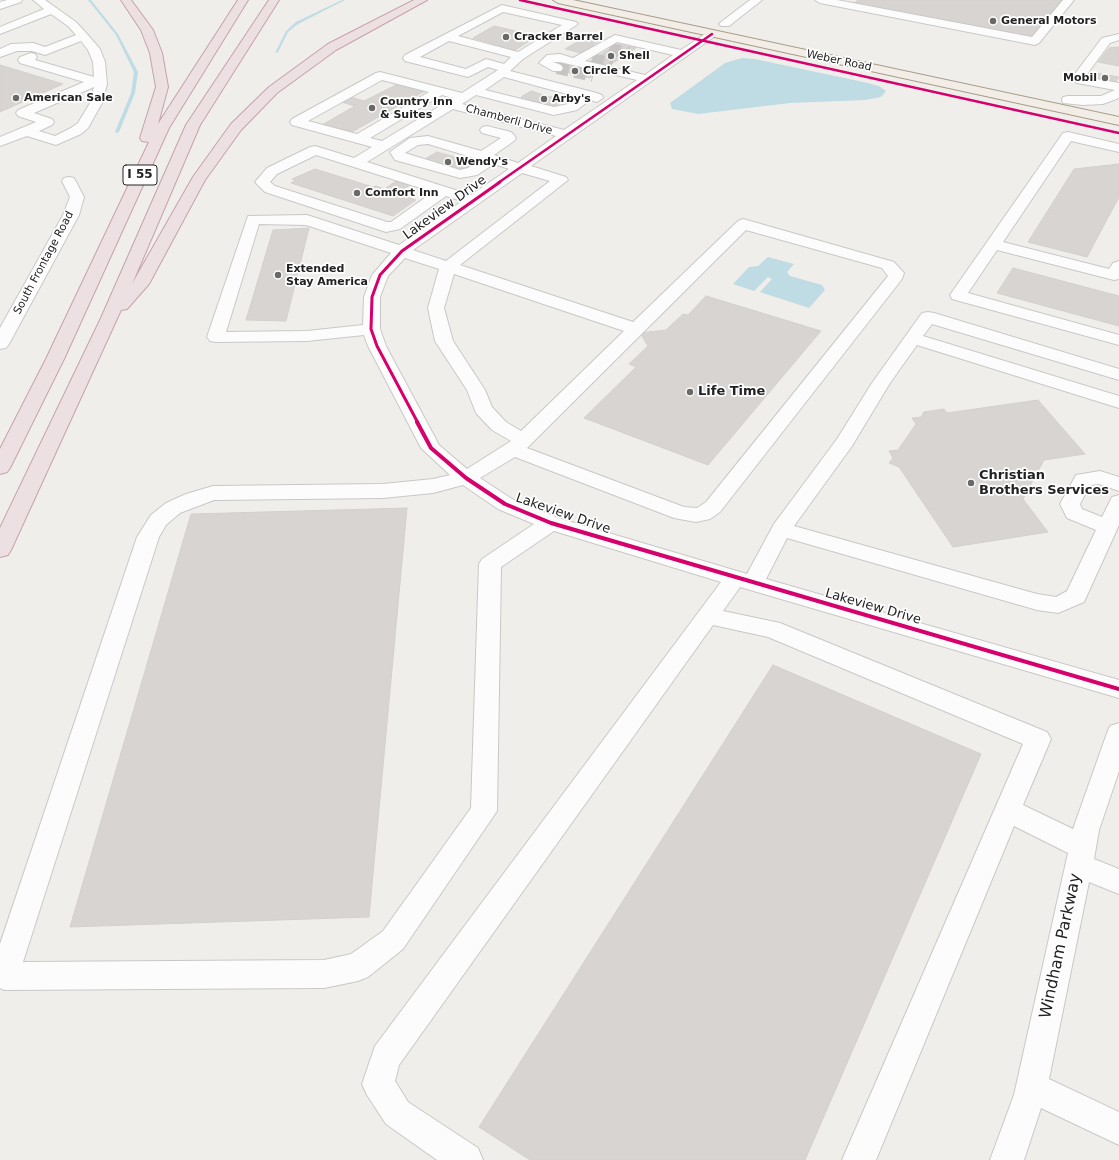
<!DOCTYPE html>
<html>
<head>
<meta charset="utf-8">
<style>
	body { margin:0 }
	canvas { display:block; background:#f0eeeb }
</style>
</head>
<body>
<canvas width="1119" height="1160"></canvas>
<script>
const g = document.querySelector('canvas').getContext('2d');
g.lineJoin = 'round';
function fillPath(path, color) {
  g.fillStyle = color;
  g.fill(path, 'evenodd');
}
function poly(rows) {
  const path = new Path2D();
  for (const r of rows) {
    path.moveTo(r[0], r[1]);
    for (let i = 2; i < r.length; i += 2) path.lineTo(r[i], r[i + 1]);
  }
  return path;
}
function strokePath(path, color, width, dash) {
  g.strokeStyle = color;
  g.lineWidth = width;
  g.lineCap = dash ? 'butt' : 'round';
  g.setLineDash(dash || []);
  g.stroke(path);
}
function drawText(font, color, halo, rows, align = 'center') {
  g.font = font + ' "DejaVu Sans",sans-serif';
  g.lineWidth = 3.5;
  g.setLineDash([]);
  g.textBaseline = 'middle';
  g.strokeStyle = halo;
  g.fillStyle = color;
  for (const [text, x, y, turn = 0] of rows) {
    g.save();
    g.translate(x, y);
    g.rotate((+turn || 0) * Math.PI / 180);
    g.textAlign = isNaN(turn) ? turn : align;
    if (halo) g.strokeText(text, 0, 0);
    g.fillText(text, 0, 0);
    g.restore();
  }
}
const water = poly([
	[742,58,755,59,868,83,879,86,886,91,881,97,865,100,790,103,698,114,672,109,670,103,725,63],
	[768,257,794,264,787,272,790,276,822,285,825,290,809,308,760,292,772,279,768,277,754,291,733,284,749,267,758,266]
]);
const stream = poly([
	[88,0,91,0,118,34,138,72,135,93,119,132,117,133,115,132,131,93,134,72,116,35,88,0],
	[342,0,345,0,298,24,288,32,278,52,275,53,286,31,296,22,342,0]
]);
const building = poly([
	[858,0,1062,0,1030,38,853,4,858,0],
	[494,26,538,36,515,50,473,38,494,26],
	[584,38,599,41,581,53,565,49,584,38],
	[617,44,636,48,607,67,587,63,617,44],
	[1119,47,1119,66,1098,62,1109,48,1119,47],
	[0,65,63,84,0,112,0,65],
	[559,66,567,68,569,66,596,73,590,78,554,69,559,66],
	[1096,73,1119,77,1114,84,1091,79,1096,73],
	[398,84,425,91,350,133,322,125,355,106,338,101,347,96,364,101,398,84],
	[531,91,550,97,552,96,566,100,555,106,549,104,546,105,521,97,531,91],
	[437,152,463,159,462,160,473,164,460,172,423,160,437,152],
	[1119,164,1119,197,1087,257,1028,242,1074,169,1119,164],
	[315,169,373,187,376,186,416,200,393,216,291,183,296,180,292,179,315,169],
	[396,181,410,185,399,192,386,188,396,181],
	[309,228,286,321,246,320,273,230,309,228],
	[1013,268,1119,296,1119,326,997,293,1013,268],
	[706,296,821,331,708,465,584,418,636,367,629,364,648,346,640,333,666,330,683,314,688,315,706,296],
	[1038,400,1085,454,1044,460,1023,499,1048,532,953,547,899,467,889,463,893,458,889,451,898,450,916,424,912,418,921,417,924,412,944,409,947,413,1038,400],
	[407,508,369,917,70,927,191,514,407,508],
	[773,665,981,754,805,1160,530,1160,479,1127,773,665]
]);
const minorTunnel = poly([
	[609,49,629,53],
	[592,59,612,64],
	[557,68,593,76]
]);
const minor = poly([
	[7,0,22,0,21,2,0,9,0,2,7,0],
	[33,0,45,0,76,22,87,34,100,49,105,62,107,84,102,103,88,128,81,134,56,145,27,136,0,146,0,137,36,122,18,116,16,113,18,110,84,82,20,63,18,60,20,57,31,53,35,54,37,57,35,60,94,77,93,62,88,50,81,41,45,55,32,51,17,51,0,57,0,49,11,44,33,43,45,47,76,35,68,26,51,14,0,34,0,27,44,9,33,0],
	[94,87,90,103,78,123,71,128,55,136,39,131,52,125,54,122,52,119,34,113,94,87],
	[750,0,762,0,729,26,721,26,719,24,721,22,750,0],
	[815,0,837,0,1032,37,1063,0,1074,0,1039,43,1035,45,820,3,815,0],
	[502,5,576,22,578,24,523,59,510,71,593,92,602,95,603,98,597,102,590,100,577,110,554,115,476,95,462,104,564,130,637,80,560,62,553,62,561,65,563,68,561,71,553,71,539,63,547,55,560,54,573,58,615,35,681,50,708,32,712,31,718,34,531,166,566,177,568,180,460,265,633,322,738,221,743,219,894,262,904,273,902,279,720,512,710,519,696,522,674,518,515,457,480,478,512,499,558,518,747,574,774,524,837,439,872,383,922,313,928,312,934,313,1119,369,1119,380,932,324,923,336,1119,396,1119,408,917,345,890,383,852,446,794,526,1037,594,1056,597,1067,591,1096,530,1067,518,1060,504,1076,475,1100,471,1119,477,1119,491,1099,484,1090,485,1080,504,1082,509,1102,517,1112,497,1119,495,1119,525,1084,602,1058,613,1037,610,787,538,766,579,1119,680,1119,698,740,587,723,611,780,623,1047,732,1051,739,1023,805,1073,829,1107,733,1110,726,1119,723,1119,771,1099,830,1094,859,1119,869,1119,894,1089,882,1049,1079,1119,1112,1119,1145,1041,1108,1024,1160,990,1160,1014,1095,1068,853,1014,826,876,1160,842,1160,1023,744,768,637,713,625,399,1065,395,1081,408,1102,478,1148,483,1160,437,1160,386,1124,367,1095,362,1084,375,1046,721,582,554,531,501,567,497,811,403,949,368,977,358,981,324,988,4,990,0,988,0,944,137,537,151,515,166,503,186,494,213,486,383,484,433,479,450,475,421,448,368,346,364,335,307,341,216,342,210,341,207,337,248,216,307,215,399,245,462,201,446,196,400,229,386,232,265,192,255,182,267,168,310,147,315,146,354,158,372,147,292,125,290,122,292,119,376,73,380,72,462,93,498,70,488,67,468,77,405,61,403,58,405,55,502,5],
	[503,12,562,25,518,52,458,36,503,12],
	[449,41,511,57,504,64,486,59,466,69,420,57,449,41],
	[617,42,673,55,645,75,585,61,617,42],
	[504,77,578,97,568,104,554,107,485,90,504,77],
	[382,80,429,92,357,134,308,121,382,80],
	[442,95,453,98,382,141,370,138,442,95],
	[453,109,556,136,518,163,494,155,514,141,516,138,514,135,511,132,487,126,482,127,480,130,482,133,501,138,481,151,428,136,410,138,390,152,395,160,460,178,477,175,494,164,509,169,471,195,367,162,453,109],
	[428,144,481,160,468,168,460,170,405,153,418,145,428,144],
	[316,155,433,192,391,222,387,222,275,186,270,182,277,174,316,155],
	[522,173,550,181,446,261,413,250,522,173],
	[259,224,306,225,391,253,372,275,364,297,363,325,307,331,226,332,259,224],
	[746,230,882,268,888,276,706,502,697,508,684,507,527,448,746,230],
	[405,258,439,269,428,308,435,341,467,390,476,413,492,430,511,441,467,469,439,445,386,346,380,329,380,297,388,276,405,258],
	[454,274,624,331,521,431,506,422,492,407,485,390,453,341,444,308,454,274],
	[463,485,498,509,534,524,482,559,479,564,471,808,383,931,351,954,324,960,23,962,159,537,166,525,180,513,214,500,383,498,433,493,463,485],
	[1119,34,1119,40,1110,43,1085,77,1119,83,1119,98,1103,104,1083,105,1063,103,1062,100,1063,97,1068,96,1101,96,1115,90,1077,83,1071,79,1102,38,1119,34],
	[1068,132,1119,144,1119,152,1071,141,1003,242,1109,269,1113,263,1119,261,1119,279,1114,280,997,250,968,293,1119,335,1119,345,952,299,950,295,1063,133,1068,132],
	[69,177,74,178,84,197,79,215,9,344,6,348,0,349,0,328,63,215,70,197,62,181,64,178,69,177]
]);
const major = poly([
	[553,0,573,0,1119,117,1119,125,558,3,553,0]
]);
const highway = poly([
	[121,0,131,0,153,30,162,53,168,87,158,124,238,0,248,0,169,128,64,359,10,468,7,472,0,474,0,449,46,359,149,142,142,141,140,138,156,87,150,53,141,30,121,0],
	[269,0,279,0,200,125,132,284,193,177,231,124,269,87,328,44,414,0,427,0,336,50,277,93,241,130,205,180,149,284,127,309,121,310,11,550,8,555,0,557,0,528,101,318,186,125,269,0]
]);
const cyclewayFar2 = poly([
	[520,0,1119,133],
	[498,183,712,34]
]);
const cyclewayFar1 = poly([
	[418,423,377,346,371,329,372,297,380,275,402,251,500,182]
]);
const cycleway = poly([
	[417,422,431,448,466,478,505,504,551,523,1119,689]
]);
const markers = [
	[993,21,4,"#6a6968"],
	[506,37,4,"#6a6968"],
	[611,56,4,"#6a6968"],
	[575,71,4,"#6a6968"],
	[1105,78,4,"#6a6968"],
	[16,98,4,"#6a6968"],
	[544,99,4,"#6a6968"],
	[372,108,4,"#6a6968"],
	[448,162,4,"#6a6968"],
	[357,193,4,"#6a6968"],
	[278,275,4,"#6a6968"],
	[690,392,4,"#6a6968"],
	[971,483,4,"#6a6968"]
];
const farPoinames = [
	["General Motors",1001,21],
	["Cracker Barrel",514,37],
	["Shell",619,56],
	["Circle K",583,71],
	["Mobil",1097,78,"right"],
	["American Sale",24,98],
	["Arby's",552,99],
	["Country Inn",380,102],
	["& Suites",380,115],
	["Wendy's",456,162],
	["Comfort Inn",365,193],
	["Extended",286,269],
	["Stay America",286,282]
];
const farStreetnames = [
	["Weber Road",839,61,12],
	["Chamberli Drive",509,120,15],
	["South Frontage Road",44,263,-62]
];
const shields = [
	[140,175,34]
];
const shieldNames = [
	["I 55",140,175]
];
const streetNames = [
	["Lakeview Drive",445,208,-36],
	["Lakeview Drive",563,514,19],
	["Lakeview Drive",873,607,16]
];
const poiNames = [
	["Life Time",698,392],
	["Christian",979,476],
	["Brothers Services",979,491]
];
const nearStreetnames = [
	["Windham Parkway",1061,946,-78]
];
fillPath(water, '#bfdbe3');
fillPath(stream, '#bfdbe3');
fillPath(building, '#d7d4d2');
strokePath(building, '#d3d0cc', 1);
strokePath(minorTunnel, '#c7c5c3', 12, [12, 6]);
strokePath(minor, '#c9c8c7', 2);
strokePath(major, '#a79c86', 2);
strokePath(highway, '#c5a2ac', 2);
fillPath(minor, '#fdfcfc');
fillPath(major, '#f3ede7');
fillPath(highway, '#ece0e2');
strokePath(cyclewayFar2, '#d6006c', 2.5);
strokePath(cyclewayFar1, '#d6006c', 3);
strokePath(cycleway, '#d6006c', 4);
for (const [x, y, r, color] of markers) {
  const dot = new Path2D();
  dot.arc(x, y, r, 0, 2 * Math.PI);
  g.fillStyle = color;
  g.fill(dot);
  strokePath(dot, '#fff', 1.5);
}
drawText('bold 11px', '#222', '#fff', farPoinames, 'left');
drawText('11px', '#222', '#fff', farStreetnames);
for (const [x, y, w] of shields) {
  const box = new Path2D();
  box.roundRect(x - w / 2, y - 10, w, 20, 3);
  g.fillStyle = '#fff';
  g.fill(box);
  strokePath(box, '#222', 1);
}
drawText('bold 12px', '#222', null, shieldNames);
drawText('13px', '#222', '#fff', streetNames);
drawText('bold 13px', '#222', '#fff', poiNames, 'left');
drawText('16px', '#222', '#fff', nearStreetnames);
</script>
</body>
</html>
